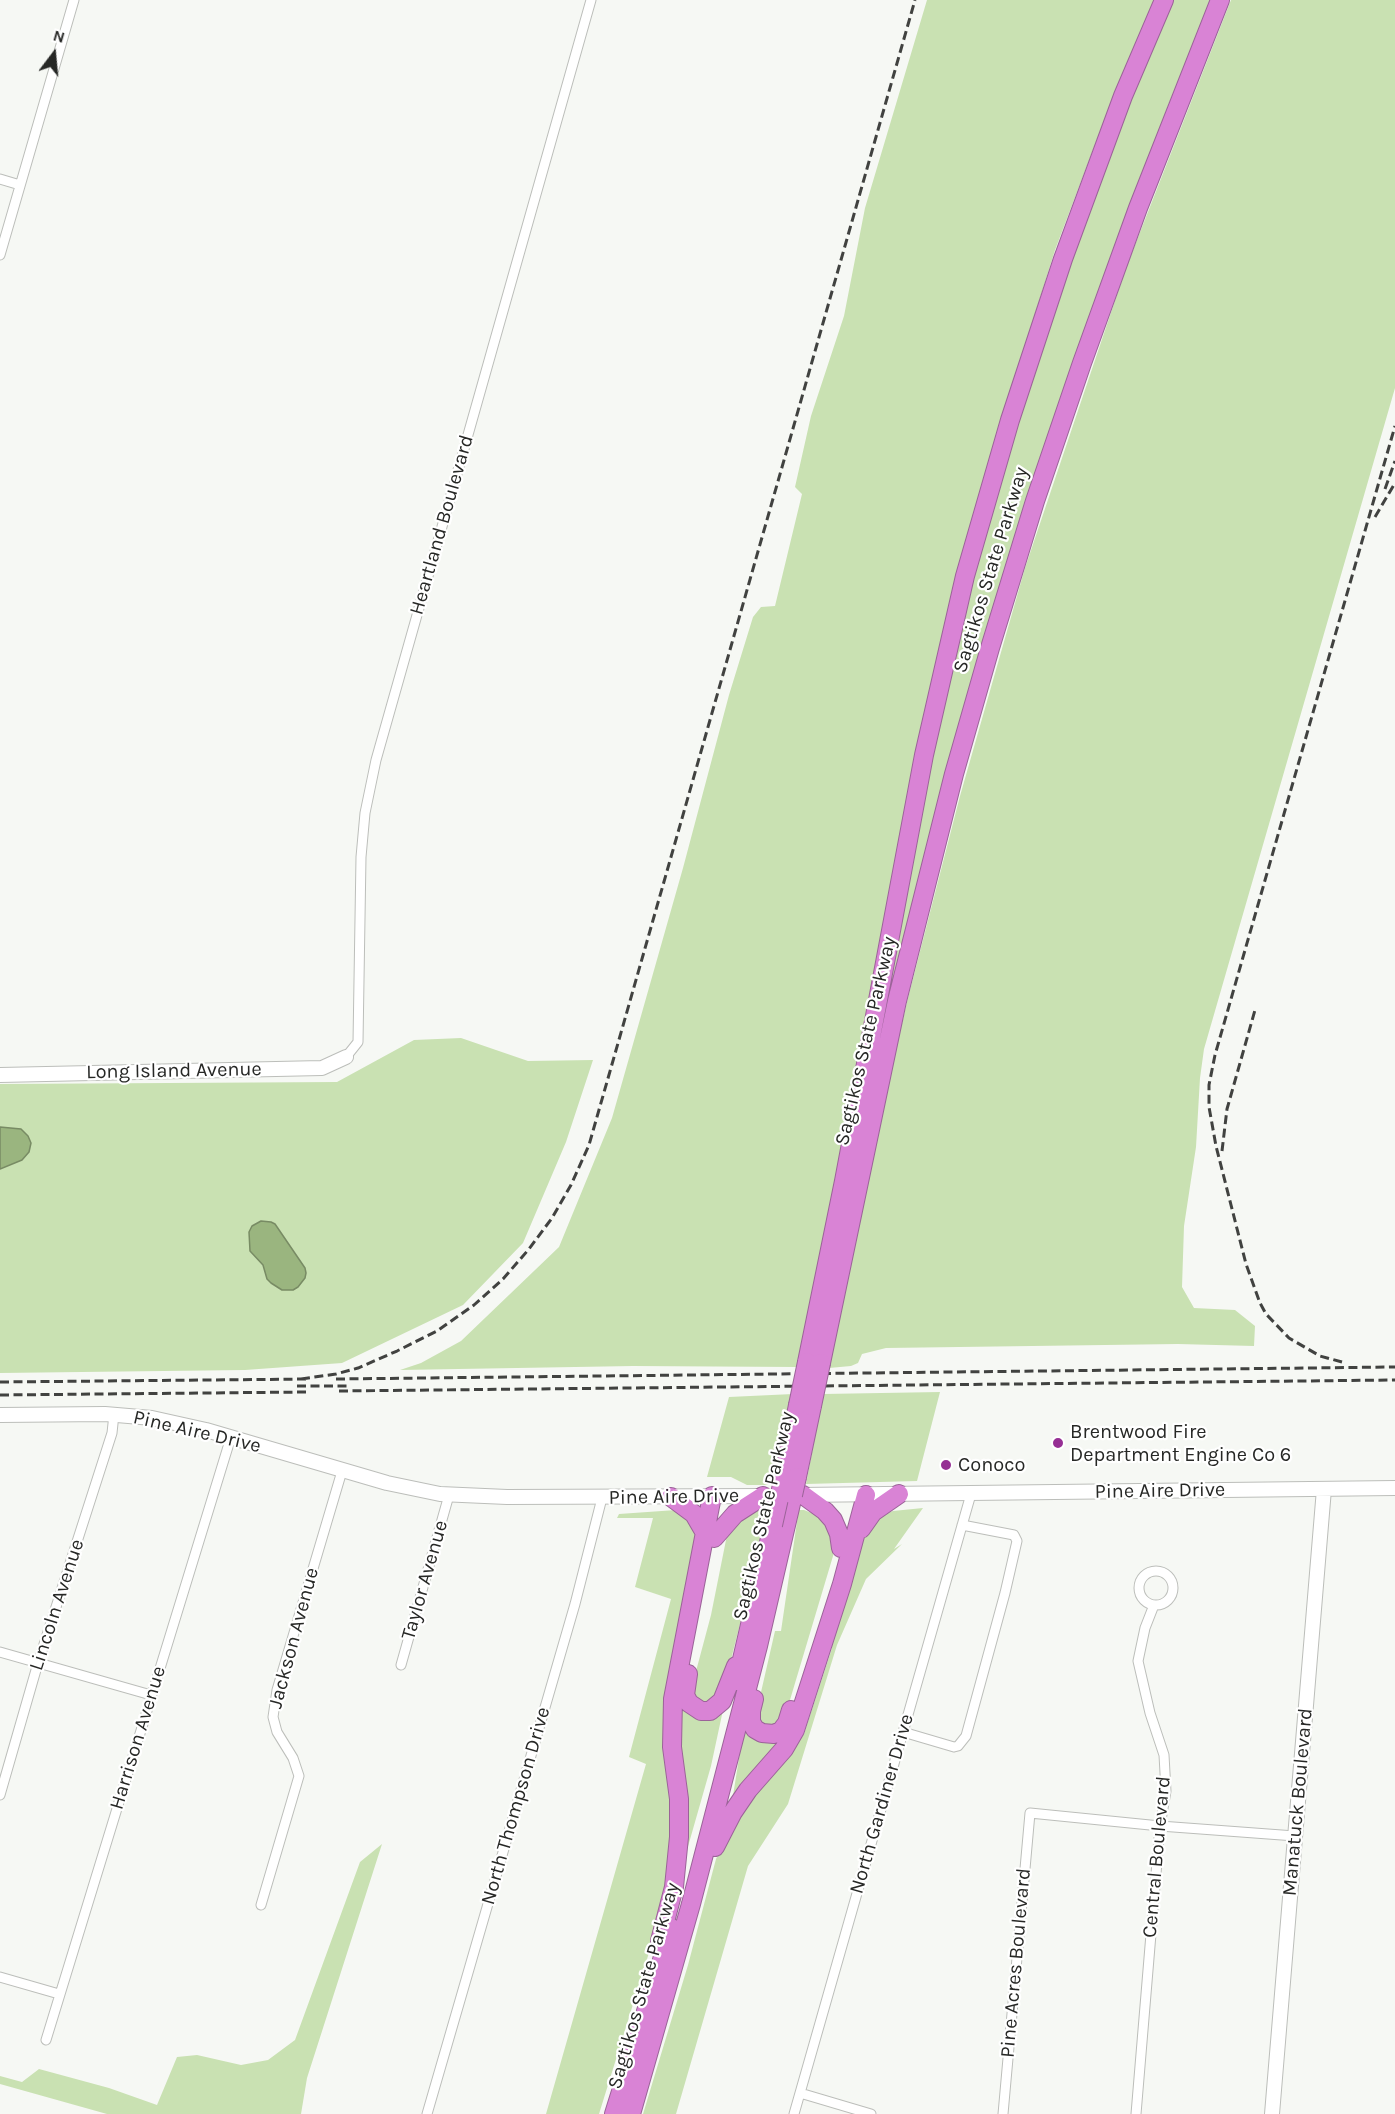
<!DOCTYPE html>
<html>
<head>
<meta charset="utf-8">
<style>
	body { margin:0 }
	#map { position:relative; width:1395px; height:2114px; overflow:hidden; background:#f6f8f4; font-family:Karla,sans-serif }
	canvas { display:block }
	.north { position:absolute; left:24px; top:24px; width:60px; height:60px; -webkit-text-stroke:4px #fff; paint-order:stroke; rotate:16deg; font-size:16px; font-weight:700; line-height:24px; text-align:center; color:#272826 }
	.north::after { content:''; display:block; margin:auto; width:21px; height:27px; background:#272826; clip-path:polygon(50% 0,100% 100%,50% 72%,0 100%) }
</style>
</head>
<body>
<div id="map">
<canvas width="1395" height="2114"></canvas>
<div class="north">N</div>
</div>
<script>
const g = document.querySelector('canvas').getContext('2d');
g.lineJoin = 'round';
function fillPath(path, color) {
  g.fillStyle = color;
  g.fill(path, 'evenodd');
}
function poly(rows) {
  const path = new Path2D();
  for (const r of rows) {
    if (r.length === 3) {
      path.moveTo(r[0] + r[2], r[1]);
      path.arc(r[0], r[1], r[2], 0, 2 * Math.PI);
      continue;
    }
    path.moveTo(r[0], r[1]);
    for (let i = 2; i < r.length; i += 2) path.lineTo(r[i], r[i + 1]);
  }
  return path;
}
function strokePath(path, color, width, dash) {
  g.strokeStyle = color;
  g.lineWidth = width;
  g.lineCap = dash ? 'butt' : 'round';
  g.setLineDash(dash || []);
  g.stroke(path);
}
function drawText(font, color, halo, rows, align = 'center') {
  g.font = font + ' Karla,sans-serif';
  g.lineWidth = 4.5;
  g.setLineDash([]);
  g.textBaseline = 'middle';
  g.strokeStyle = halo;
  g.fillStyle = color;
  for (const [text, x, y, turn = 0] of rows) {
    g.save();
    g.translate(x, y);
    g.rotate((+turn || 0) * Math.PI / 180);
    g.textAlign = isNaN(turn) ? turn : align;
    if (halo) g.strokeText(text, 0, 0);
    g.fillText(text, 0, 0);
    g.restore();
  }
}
const green = poly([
	[927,0,1154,0,1116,89,1055,250,1002,420,798,1367,633,1366,400,1370,421,1363,461,1341,559,1247,612,1118,683,868,729,695,753,617,761,607,775,606,802,494,795,487,811,416,844,316,865,208],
	[1172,0,1211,0,1169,103,1096,301,923,864,883,1025,877,1023,908,865,949,678,996,489,1056,292,1133,90],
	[1231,0,1395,0,1395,388,1204,1049,1200,1078,1196,1147,1184,1226,1182,1287,1194,1308,1235,1310,1255,1326,1254,1346,1178,1344,886,1348,862,1354,858,1363,851,1366,829,1368,871,1157,907,1002,960,796,1025,568,1126,268],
	[461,1038,528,1061,593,1060,566,1142,523,1243,463,1305,342,1363,245,1370,0,1373,0,1084,337,1082,414,1040],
	[940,1392,917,1481,806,1484,823,1394],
	[793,1394,773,1485,747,1485,731,1477,707,1477,729,1397],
	[923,1508,894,1549,902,1544,866,1579,837,1645,788,1804,748,1866,676,2114,643,2114,688,1965,716,1859,730,1831,734,1831,741,1811,783,1763,804,1734,832,1648,831,1628,860,1543,867,1527,884,1514,893,1511],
	[676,1510,687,1516,700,1538,689,1599,674,1794,670,1885,599,2114,546,2114,646,1764,629,1757,671,1599,635,1587,653,1518,617,1518,619,1514],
	[768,1510,804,1510,822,1517,836,1546,784,1720,767,1731,756,1714,775,1631,781,1631,798,1515,767,1516,763,1537,736,1617,741,1620,722,1695,703,1707,691,1690,711,1615,728,1530,734,1521,757,1511],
	[681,1699,723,1710,711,1766,687,1850,682,1850,675,1730],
	[745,1724,787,1732,731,1808,740,1752],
	[382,1844,307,2078,301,2114,107,2114,0,2084,0,2076,22,2082,39,2069,109,2088,157,2105,177,2057,197,2055,241,2065,268,2060,295,2040,360,1862]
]);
const water = poly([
	[0,1127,21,1129,28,1136,31,1143,29,1152,22,1160,0,1169,0,1127],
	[261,1221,271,1222,275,1224,305,1268,306,1273,305,1278,298,1287,293,1290,282,1290,271,1283,267,1279,263,1265,250,1251,249,1232,252,1226,261,1221]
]);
const street = poly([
	[0,179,20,185],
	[0,255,74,0],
	[346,1057,358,1042,361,857,365,813,376,760,591,0],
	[1156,1588,17],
	[0,1652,151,1695],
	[401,1665,449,1495],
	[903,1732,954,1747,958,1746,966,1736,1005,1593,1017,1541,1014,1535,962,1525],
	[0,1795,38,1663,112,1433,114,1414],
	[261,1905,299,1776,293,1758,277,1732,273,1717,277,1690,342,1471],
	[0,1977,59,1994],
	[46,2040,231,1437],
	[800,2093,871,2114],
	[427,2114,575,1604,602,1498],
	[794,2114,971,1494],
	[1003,2114,1030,1813,1160,1826,1295,1836],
	[1136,2114,1160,1826,1166,1791,1164,1755,1150,1713,1138,1661,1145,1628,1154,1605]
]);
const secondary = poly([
	[0,1075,322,1068,346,1057],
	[0,1415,105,1414,152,1418,206,1430,387,1483,440,1494,507,1497,763,1496],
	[800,1495,1395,1488],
	[1272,2114,1324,1489]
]);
const highway = poly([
	[807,1362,844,1181,924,755,965,576,1010,420,1063,259,1123,96,1164,0],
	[821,1363,897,1001,954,774,990,648,1035,501,1082,363,1138,208,1220,0],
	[784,1476,798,1405],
	[797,1477,812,1406],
	[803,1495,825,1511,833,1520,839,1534,841,1548],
	[671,1497,694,1514,705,1533],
	[861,1529,873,1512,899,1494],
	[714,1538,735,1514,763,1496],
	[688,1674,685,1695,689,1703,701,1711,710,1711,722,1701,736,1666],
	[737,1681,773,1525],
	[754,1699,751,1711,751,1722,755,1729,762,1733,774,1734,781,1731,787,1723,791,1710],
	[715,1847,733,1812,748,1790,784,1749,795,1730,842,1584,866,1495],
	[660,1941,674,1887,679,1837,679,1799,672,1747,673,1699,712,1496],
	[614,2114,672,1928],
	[631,2114,691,1904,758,1646,793,1495]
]);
const rail = poly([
	[1385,489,1395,461],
	[1375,517,1395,483],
	[1222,1151,1227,1109,1255,1010],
	[1342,1362,1320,1356,1289,1338,1266,1314,1260,1303,1246,1264,1216,1146,1209,1107,1209,1085,1215,1055,1395,426],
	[301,1379,336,1374,358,1368,397,1351,437,1331,474,1305,503,1279,529,1249,552,1218,571,1185,589,1145,915,0],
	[336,1379,1395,1367],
	[0,1382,309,1379],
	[297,1386,348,1386],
	[339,1391,1395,1380],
	[0,1395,306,1392]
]);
const highwayBridge = poly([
	[798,1405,807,1362],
	[812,1406,821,1363],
	[793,1495,797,1477],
	[773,1525,784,1476]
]);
const markers = [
	[1058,1443,6,"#962f94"],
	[946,1465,6,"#962f94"]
];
const streetNames = [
	["Heartland Boulevard",442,525,-74],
	["Sagtikos State Parkway",991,570,-73],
	["Sagtikos State Parkway",866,1041,-77],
	["Long Island Avenue",174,1071,-1],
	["Pine Aire Drive",197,1432,13],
	["Pine Aire Drive",1160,1491,-1],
	["Pine Aire Drive",674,1497,-1],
	["Sagtikos State Parkway",764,1516,-77],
	["Taylor Avenue",425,1580,-74],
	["Lincoln Avenue",57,1605,-72],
	["Jackson Avenue",294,1638,-75],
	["Harrison Avenue",138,1738,-73],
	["Manatuck Boulevard",1298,1802,-85],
	["North Gardiner Drive",882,1804,-74],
	["North Thompson Drive",516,1806,-74],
	["Central Boulevard",1157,1857,-85],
	["Pine Acres Boulevard",1016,1963,-85],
	["Sagtikos State Parkway",644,1986,-74]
];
const poiNames = [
	["Brentwood Fire",1070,1432],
	["Department Engine Co 6",1070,1455],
	["Conoco",958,1465]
];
fillPath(green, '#c9e1b2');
fillPath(water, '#9ab57f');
strokePath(water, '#788b64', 1.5);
strokePath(street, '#bcbeba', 11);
strokePath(secondary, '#bcbeba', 16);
strokePath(highway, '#9b6398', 20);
strokePath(street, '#fff', 9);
strokePath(secondary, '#fff', 14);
strokePath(highway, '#d983d5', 18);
strokePath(rail, '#414240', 3, [9, 4.5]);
strokePath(highwayBridge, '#9b6398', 20, []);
strokePath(highwayBridge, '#d983d5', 18);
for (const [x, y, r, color] of markers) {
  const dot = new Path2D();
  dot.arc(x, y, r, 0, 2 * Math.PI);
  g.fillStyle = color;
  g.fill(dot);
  strokePath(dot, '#fff', 2);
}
drawText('20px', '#272826', '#fff', streetNames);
drawText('20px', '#272826', '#fff', poiNames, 'left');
</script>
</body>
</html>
